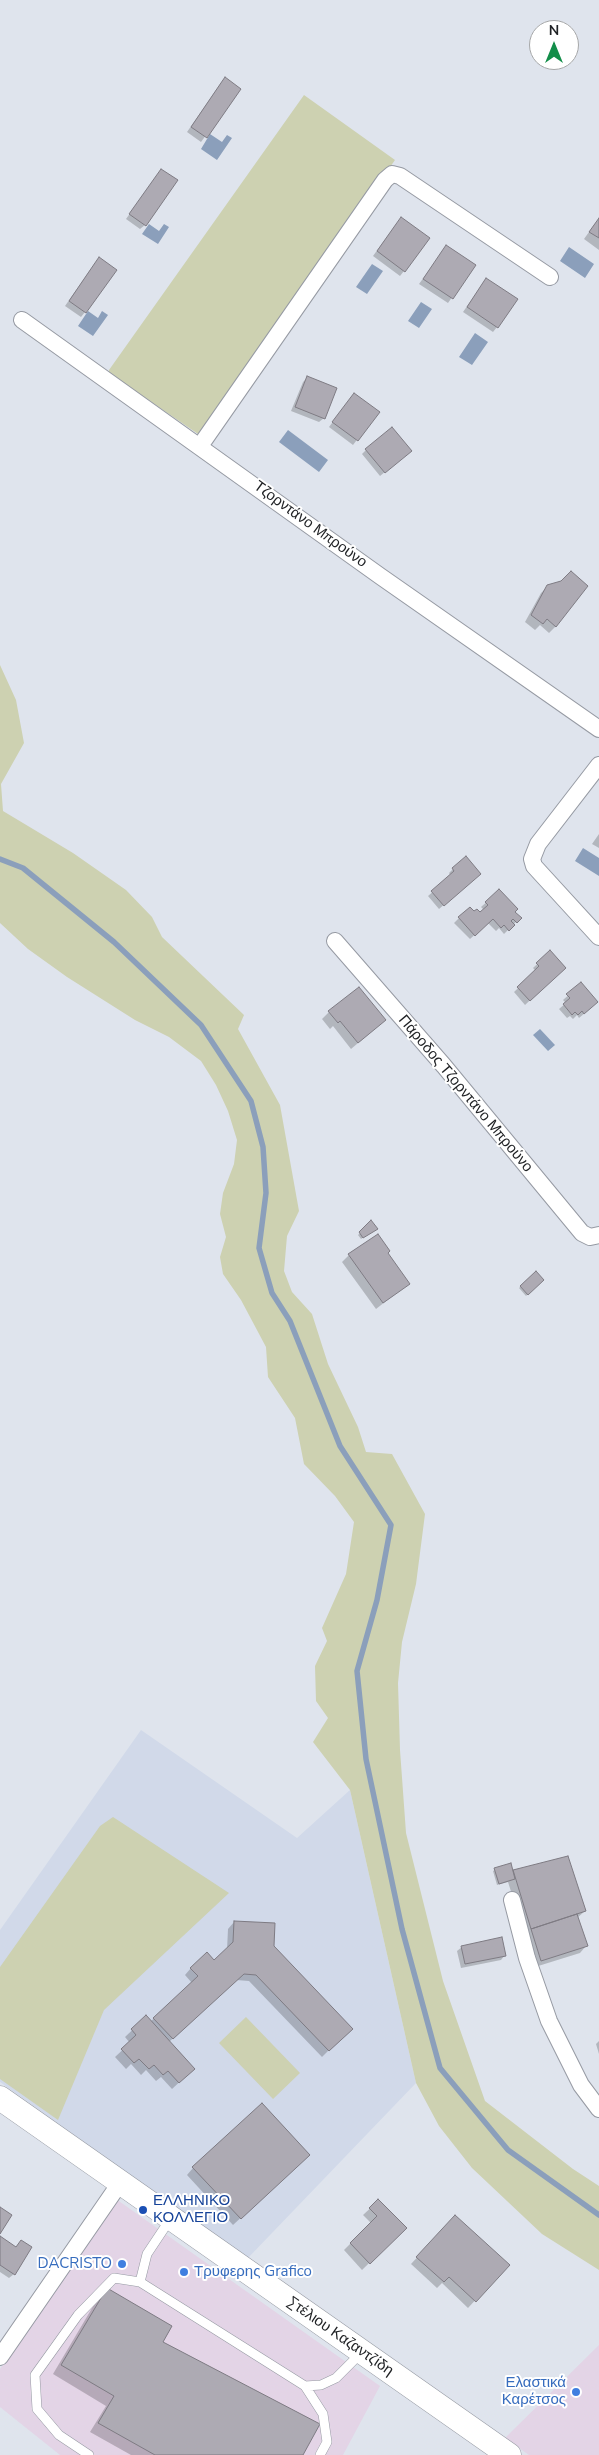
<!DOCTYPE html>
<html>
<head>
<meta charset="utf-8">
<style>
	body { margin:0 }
	#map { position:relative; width:599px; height:2455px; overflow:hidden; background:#dfe4ed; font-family:"Nunito Sans",sans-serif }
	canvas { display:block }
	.north { position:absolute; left:529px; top:20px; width:50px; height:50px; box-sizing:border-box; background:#fff; border:1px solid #a6a7a8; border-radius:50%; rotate:0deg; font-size:14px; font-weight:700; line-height:20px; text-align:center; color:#212326 }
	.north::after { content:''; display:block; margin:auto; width:18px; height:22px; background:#138e4a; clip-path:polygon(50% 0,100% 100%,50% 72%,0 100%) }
</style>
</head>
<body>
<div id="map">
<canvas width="599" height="2455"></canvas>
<div class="north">N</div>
</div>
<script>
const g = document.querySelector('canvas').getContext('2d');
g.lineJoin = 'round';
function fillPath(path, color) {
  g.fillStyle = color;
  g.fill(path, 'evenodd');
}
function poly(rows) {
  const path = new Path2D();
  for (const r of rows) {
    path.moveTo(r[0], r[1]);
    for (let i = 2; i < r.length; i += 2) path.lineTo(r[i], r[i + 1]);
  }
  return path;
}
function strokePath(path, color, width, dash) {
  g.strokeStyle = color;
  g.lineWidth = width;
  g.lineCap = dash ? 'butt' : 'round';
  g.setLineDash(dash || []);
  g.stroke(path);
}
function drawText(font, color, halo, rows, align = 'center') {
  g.font = font + ' "Nunito Sans",sans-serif';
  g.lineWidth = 4;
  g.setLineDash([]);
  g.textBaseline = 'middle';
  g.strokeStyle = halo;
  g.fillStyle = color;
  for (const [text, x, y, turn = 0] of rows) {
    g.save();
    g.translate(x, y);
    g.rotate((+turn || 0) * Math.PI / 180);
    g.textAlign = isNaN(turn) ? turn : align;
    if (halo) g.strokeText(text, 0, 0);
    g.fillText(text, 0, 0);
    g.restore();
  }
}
const commercial = poly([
	[116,2199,380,2386,343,2455,60,2455,0,2407,0,2369],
	[599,2345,599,2455,529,2455,505,2438]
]);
const built = poly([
	[141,1730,297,1838,350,1790,416,2083,247,2259,0,2082,0,1930]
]);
const green = poly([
	[304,95,395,160,201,436,109,373,109,370],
	[0,665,16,700,24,743,1,784,3,811,73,853,126,890,152,917,162,937,244,1015,238,1029,280,1105,299,1211,287,1236,284,1271,292,1292,312,1314,328,1364,358,1427,366,1452,392,1454,425,1514,416,1584,402,1642,398,1683,400,1750,406,1833,443,1981,485,2101,573,2169,599,2186,599,2270,542,2234,472,2168,439,2126,416,2083,350,1790,313,1742,328,1718,316,1701,315,1666,327,1641,322,1628,346,1574,354,1522,335,1496,304,1464,295,1418,268,1377,266,1347,241,1300,223,1274,220,1257,226,1237,220,1214,223,1193,234,1164,237,1140,228,1111,216,1085,201,1061,169,1037,135,1020,67,977,28,949,0,923],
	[113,1817,229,1893,104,2010,58,2120,0,2079,0,1967,100,1826],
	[246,2017,300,2073,273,2099,219,2043]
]);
const water = poly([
	[210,134,222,142,227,135,232,138,217,160,201,149],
	[149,224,159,231,164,224,169,227,158,244,142,234],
	[569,247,594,264,585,278,560,261],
	[372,264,383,271,367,294,356,287],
	[421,302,432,309,419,328,408,321],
	[88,311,98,318,102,311,108,315,93,336,78,326],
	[475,333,488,342,472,365,459,357],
	[288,430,328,460,319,472,279,442],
	[583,848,599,858,599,876,575,861],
	[540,1029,555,1045,548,1051,533,1035]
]);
const shadow = poly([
	[221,83,240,89,201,142,187,132],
	[157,175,145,225,140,229,126,219],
	[599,218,599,250,584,239],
	[397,223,404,271,400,276,373,256],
	[446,247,474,266,448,303,419,284],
	[95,263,85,312,81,317,65,306],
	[486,279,497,327,493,332,463,312],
	[308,377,324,418,319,422,291,411,303,382],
	[350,399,378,412,353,445,329,427],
	[366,450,406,455,380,476,362,454],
	[548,586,556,626,549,633,540,625,535,630,525,622,541,593],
	[599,834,599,848,592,844],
	[453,869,475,878,439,909,428,896,451,876,449,873],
	[499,891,520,918,504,934,499,928,496,931,488,923,470,939,454,923,469,908,474,913,480,914,484,910,481,907],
	[550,952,565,967,525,1005,514,992,536,971,533,968],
	[581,984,592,1007,579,1018,577,1015,573,1019,570,1016,567,1018,559,1009,566,1003,563,1000],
	[329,1012,377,1027,351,1049,333,1026,330,1029,322,1019],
	[371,1222,374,1230,361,1239,358,1235],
	[386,1253,408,1284,376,1309,342,1262,349,1255],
	[536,1273,542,1280,526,1296,519,1288],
	[495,1870,512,1873,514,1871,585,1911,577,1918,586,1946,580,1953,535,1967,508,1882,497,1885,493,1871],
	[234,1922,272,1946,351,2028,322,2057,249,1981,236,1980,169,2042,186,2076,172,2089,161,2077,156,2081,146,2070,141,2075,131,2064,126,2069,115,2057,130,2043,125,2037,146,2017,150,2022,192,1983,185,1975,191,1968,214,1961,227,1950,228,1929],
	[462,1947,505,1955,501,1960,461,1968,457,1951],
	[599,2041,599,2054,596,2044],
	[302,2161,233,2225,187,2175,193,2168],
	[378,2201,405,2228,362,2270,344,2250,371,2223,363,2215],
	[449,2223,508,2265,468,2308,442,2283,437,2288,411,2264],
	[0,2238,15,2248,21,2241,14,2274,9,2278,0,2272],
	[107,2289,161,2343,302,2455,131,2455,90,2432,106,2406,53,2374,98,2298]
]);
const stream = poly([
	[0,859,23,868,114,942,201,1025,251,1101,263,1147,266,1193,259,1248,272,1293,290,1321,340,1446,391,1525,377,1600,357,1671,366,1759,402,1929,440,2068,508,2150,599,2215]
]);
const building = poly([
	[225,77,241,89,207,138,191,127,225,77],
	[161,169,178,180,146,226,129,214,161,169],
	[401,217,430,238,405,272,377,251,401,217],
	[599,218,599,238,589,232,599,218],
	[446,245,476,265,453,299,423,279,446,245],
	[99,257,117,270,86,313,69,301,99,257],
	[486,278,518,299,498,328,467,307,486,278],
	[307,376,337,388,325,419,295,407,307,376],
	[354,393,380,412,358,441,332,422,354,393],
	[392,427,412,451,385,473,365,449,392,427],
	[571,571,588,586,556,627,547,619,543,624,531,615,547,585,561,581,571,571],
	[466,856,481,874,444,906,431,891,454,871,452,868,466,856],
	[499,889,518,909,515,912,522,918,517,923,513,919,511,921,515,925,509,931,504,925,501,928,493,919,475,936,458,917,470,907,474,911,477,909,480,912,488,905,485,902,499,889],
	[550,950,566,968,530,1001,517,987,539,966,536,963,550,950],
	[581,982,598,1002,584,1014,582,1011,578,1015,575,1012,572,1015,563,1004,570,998,566,994,581,982],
	[359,987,386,1020,358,1043,340,1021,338,1023,328,1011,359,987],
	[371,1220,378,1229,363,1238,359,1232,371,1220],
	[378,1234,390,1251,388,1253,410,1284,383,1303,348,1254,378,1234],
	[536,1271,544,1280,528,1295,520,1286,536,1271],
	[568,1856,586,1911,531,1929,513,1870,568,1856],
	[511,1863,515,1879,499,1884,494,1868,511,1863],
	[577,1914,588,1946,541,1961,531,1929,577,1914],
	[234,1921,275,1923,274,1946,353,2029,329,2051,256,1975,244,1974,173,2039,153,2018,198,1976,190,1968,207,1952,214,1960,233,1942,234,1921],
	[502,1937,506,1956,465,1964,461,1946,502,1937],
	[146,2015,195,2069,179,2083,168,2071,163,2075,154,2065,149,2069,139,2059,134,2063,121,2049,136,2035,131,2029,146,2015],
	[262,2103,310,2155,241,2219,192,2167,262,2103],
	[378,2199,407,2228,370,2264,350,2243,377,2216,369,2208,378,2199],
	[0,2207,12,2215,0,2234,0,2207],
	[455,2215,510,2265,476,2302,449,2277,444,2282,416,2257,455,2215],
	[0,2236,16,2247,21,2240,32,2247,15,2275,0,2265,0,2236],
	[107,2288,172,2326,163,2342,320,2424,303,2455,155,2455,98,2423,114,2396,61,2365,107,2288]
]);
const lane = poly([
	[171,2218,147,2254,140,2282,305,2386,321,2385,336,2378,362,2352],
	[305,2386,323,2414,327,2442,320,2455],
	[89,2455,59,2435,37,2409,35,2375,78,2315,114,2278,140,2282]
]);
const street = poly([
	[22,320,380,576,599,729],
	[200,446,385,180,392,174,400,176,550,277],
	[599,765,538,844,532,859,534,866,599,937],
	[335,941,444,1066,582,1233,590,1237,599,1235],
	[512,1900,527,1958,549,2021,581,2085,599,2109],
	[0,2357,120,2183]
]);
const secondary = poly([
	[0,2098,509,2455]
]);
const markers = [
	[143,2210,5,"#1a4fb4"],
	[122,2264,5,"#3f7fe0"],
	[184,2272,5,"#3f7fe0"],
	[576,2392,5,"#3f7fe0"]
];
const streetNames = [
	["Τζορντάνο Μπρούνο",310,525,36],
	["Πάροδος Τζορντάνο Μπρούνο",465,1094,50],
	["Στέλιου Καζαντζίδη",340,2337,35]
];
const transitNames = [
	["ΕΛΛΗΝΙΚΟ",153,2201],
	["ΚΟΛΛΕΓΙΟ",153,2218]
];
const shopNames = [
	["DACRISTO",112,2264],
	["Τρυφερης Grafico",194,2272,"left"],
	["Ελαστικά",566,2383],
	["Καρέτσος",566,2400]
];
fillPath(commercial, '#e3d4e6');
fillPath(built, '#d1d9e9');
fillPath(green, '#cdd1b1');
fillPath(water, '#8b9fbb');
fillPath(shadow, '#0003');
strokePath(stream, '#8b9fbb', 5.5);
fillPath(building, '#adaab3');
strokePath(building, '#7e7b83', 1);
strokePath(lane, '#969aa3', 10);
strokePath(street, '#969aa3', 18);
strokePath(secondary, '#969aa3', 25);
strokePath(lane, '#fff', 9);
strokePath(street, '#fff', 16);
strokePath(secondary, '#fff', 24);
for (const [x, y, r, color] of markers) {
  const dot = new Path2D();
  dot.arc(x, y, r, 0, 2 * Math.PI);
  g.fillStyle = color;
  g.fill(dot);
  strokePath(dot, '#fff', 2);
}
drawText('15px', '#212326', '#fff', streetNames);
drawText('15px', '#164399', '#fff', transitNames, 'left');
drawText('15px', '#366cbe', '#fff', shopNames, 'right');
</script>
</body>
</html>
